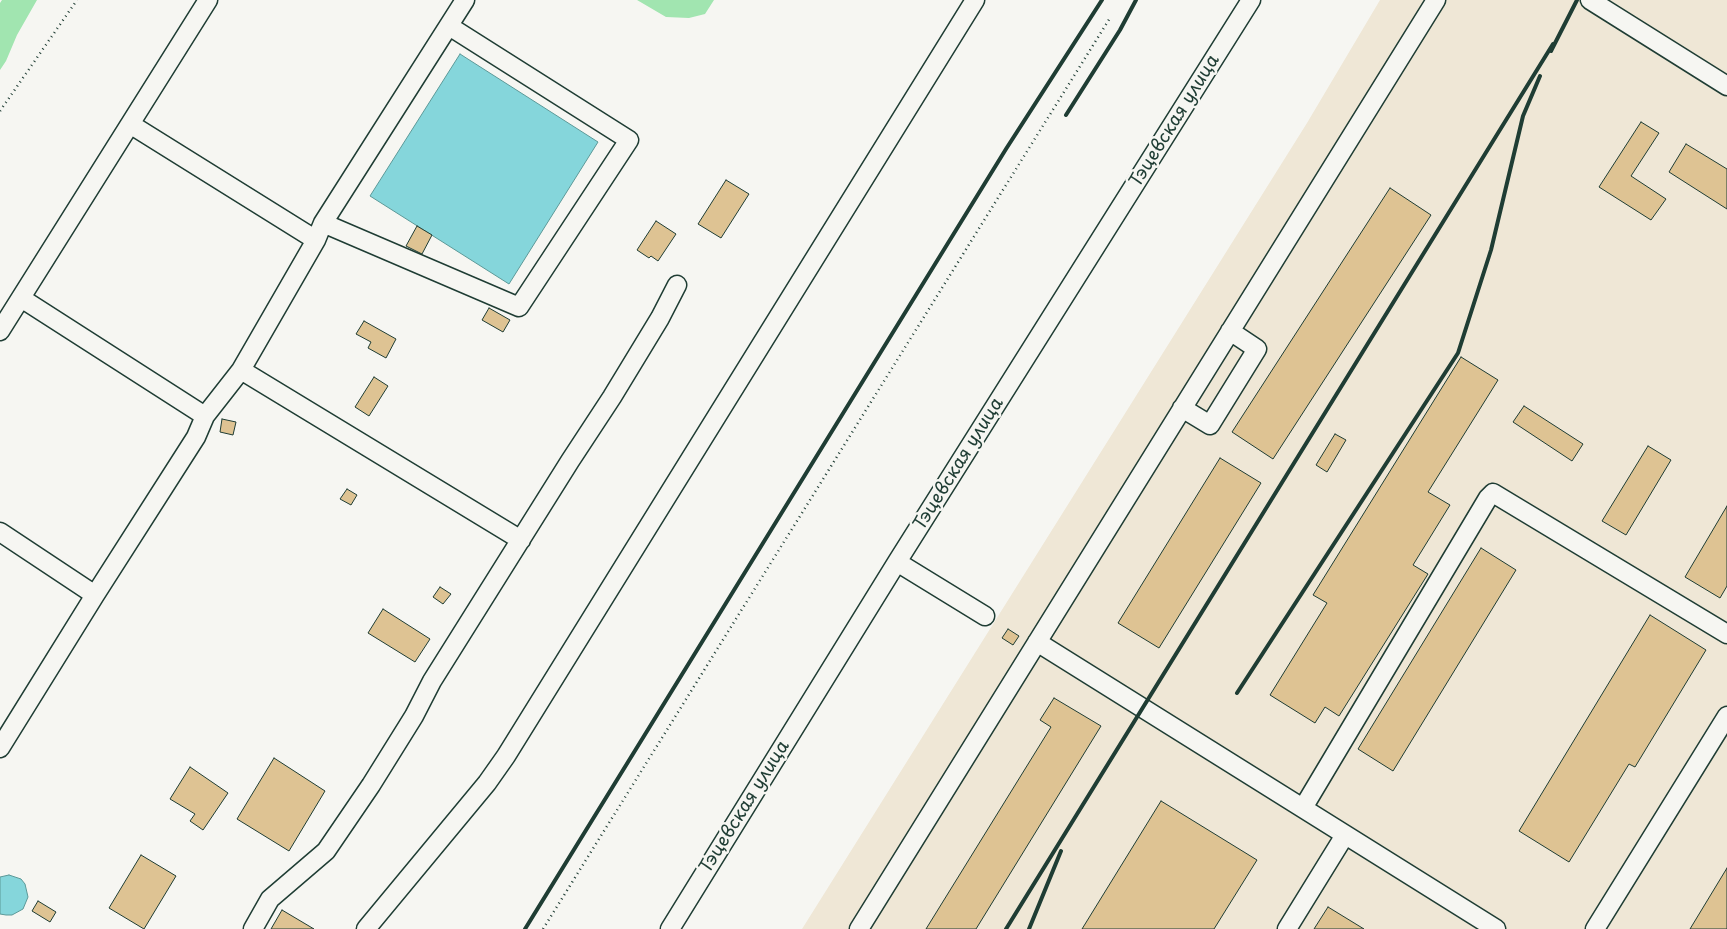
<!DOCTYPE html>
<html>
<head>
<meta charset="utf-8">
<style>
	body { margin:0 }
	canvas { display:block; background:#f6f6f2 }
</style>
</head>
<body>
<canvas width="1727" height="929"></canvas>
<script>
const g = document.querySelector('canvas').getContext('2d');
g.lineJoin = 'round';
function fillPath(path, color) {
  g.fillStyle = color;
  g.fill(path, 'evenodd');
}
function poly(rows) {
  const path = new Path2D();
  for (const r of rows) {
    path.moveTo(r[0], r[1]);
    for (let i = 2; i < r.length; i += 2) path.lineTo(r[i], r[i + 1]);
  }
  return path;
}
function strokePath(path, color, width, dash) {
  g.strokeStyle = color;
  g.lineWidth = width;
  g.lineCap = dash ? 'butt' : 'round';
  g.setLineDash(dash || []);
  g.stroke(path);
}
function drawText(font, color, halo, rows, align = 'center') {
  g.font = font + ' "Playpen Sans",sans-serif';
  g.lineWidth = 5;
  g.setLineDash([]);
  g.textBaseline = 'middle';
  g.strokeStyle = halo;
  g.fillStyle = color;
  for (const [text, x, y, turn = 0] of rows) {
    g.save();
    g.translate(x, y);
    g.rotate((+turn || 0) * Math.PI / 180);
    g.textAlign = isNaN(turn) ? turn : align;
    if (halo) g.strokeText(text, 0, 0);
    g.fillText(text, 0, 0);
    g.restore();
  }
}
const built = poly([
	[1380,0,1727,0,1727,929,802,929,1307,123]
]);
const green = poly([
	[2,0,37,0,17,35,6,61,0,70,0,3],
	[637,0,714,0,705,14,689,18,666,17]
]);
const water = poly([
	[460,54,598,142,509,284,370,196,460,54],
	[9,875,21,879,25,884,28,897,23,909,12,915,6,915,0,914,0,877,9,875]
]);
const building = poly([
	[1641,122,1659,133,1631,176,1666,199,1651,220,1599,187,1641,122],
	[1686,144,1727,169,1727,209,1669,172,1686,144],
	[726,180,749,194,721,238,698,224,726,180],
	[1390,188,1431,215,1273,459,1232,432,1390,188],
	[656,221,676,234,658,261,651,256,649,258,637,250,656,221],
	[417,226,432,235,422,254,406,246,417,226],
	[489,308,510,320,503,332,482,320,489,308],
	[364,321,396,339,386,358,368,348,371,342,356,334,364,321],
	[1461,357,1498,380,1428,492,1450,505,1413,565,1428,574,1339,716,1325,707,1315,723,1270,695,1327,603,1313,595,1461,357],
	[374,377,388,386,369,416,355,407,374,377],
	[1524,406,1583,444,1572,461,1513,422,1524,406],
	[222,419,236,422,233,435,220,432,222,419],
	[1335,434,1346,440,1327,472,1316,465,1335,434],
	[1648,446,1671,460,1626,535,1602,521,1648,446],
	[1220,458,1261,483,1159,648,1118,623,1220,458],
	[347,489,357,495,351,505,340,499,347,489],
	[1727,506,1727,586,1720,598,1685,577,1727,506],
	[1481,548,1516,570,1393,771,1358,749,1481,548],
	[440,587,451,594,443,604,433,597,440,587],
	[383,609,430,639,415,662,368,633,383,609],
	[1650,615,1706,650,1635,767,1629,764,1569,862,1519,831,1650,615],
	[1008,629,1019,636,1013,645,1002,638,1008,629],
	[1054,698,1101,726,976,929,926,929,1051,727,1040,720,1054,698],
	[274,758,325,791,289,851,237,819,274,758],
	[190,767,228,793,203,830,190,821,195,814,170,799,190,767],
	[1161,801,1257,860,1214,929,1082,929,1161,801],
	[141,855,176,876,144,929,109,908,141,855],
	[1727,868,1727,929,1690,929,1727,868],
	[38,901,56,912,50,922,32,911,38,901],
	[1328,907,1364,929,1314,929,1328,907],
	[282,910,314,929,271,929,282,910]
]);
const path = poly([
	[0,111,77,0],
	[543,929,1110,18]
]);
const minor = poly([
	[1590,0,1727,86],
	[130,124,316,240],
	[323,223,519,307,629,140,449,26],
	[21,298,205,416],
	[0,331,208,0],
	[241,370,521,540],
	[1182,408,1210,425,1257,349,1230,331],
	[0,532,95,595],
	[897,562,985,616],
	[1037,642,1496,929],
	[0,748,95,595,196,437,205,416,241,370,316,240,323,223,465,0],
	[1303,808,1488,498,1493,493,1727,634],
	[253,929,270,899,326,851,371,785,414,716,432,681,570,461,612,397,660,318,677,285],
	[366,929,487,783,506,756,975,0],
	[670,929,897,562,1251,0],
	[859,929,1436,0],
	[1287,929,1345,835],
	[1595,929,1727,716]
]);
const rail = poly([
	[1551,51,1577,0],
	[1066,115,1120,30,1136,0],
	[1237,693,1458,353,1491,250,1523,116,1540,76],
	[525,929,1006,149,1102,0],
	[1006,929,1553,44],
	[1029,929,1061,851]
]);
const streetNames = [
	["Тэцевская улица",1175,121,-58],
	["Тэцевская улица",959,464,-58],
	["Тэцевская улица",745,807,-58]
];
fillPath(built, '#efe7d6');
fillPath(green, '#a1e5b0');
fillPath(water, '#85d6db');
strokePath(water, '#5c9998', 1);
fillPath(building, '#dec393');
strokePath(building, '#1f3d34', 1);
strokePath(minor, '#1f3d34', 21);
strokePath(path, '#1f3d34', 2.5, [1, 4]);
strokePath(minor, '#f6f6f2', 18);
strokePath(rail, '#1f3d34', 4);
drawText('18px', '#1f3d34', '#f6f6f2', streetNames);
</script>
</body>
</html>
